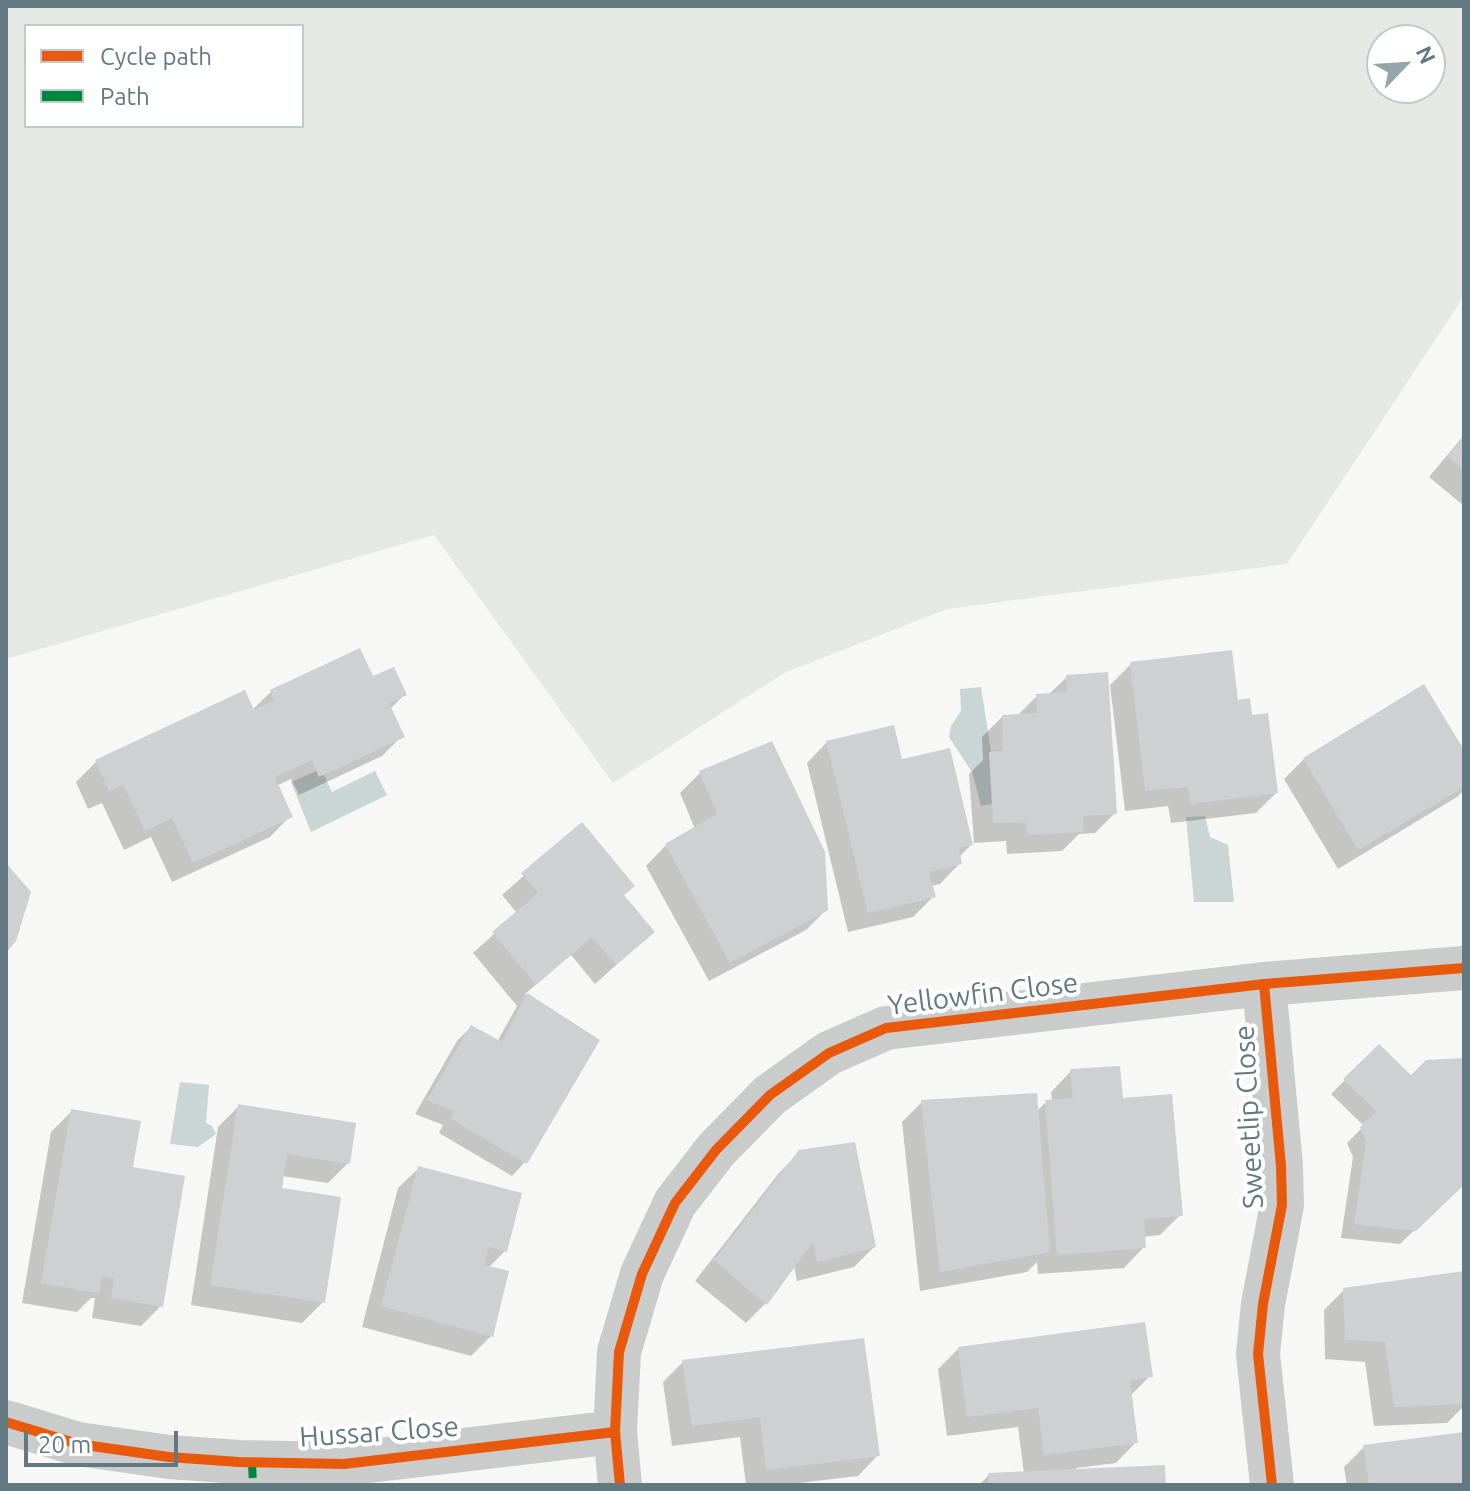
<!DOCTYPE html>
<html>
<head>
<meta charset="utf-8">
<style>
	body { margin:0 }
	#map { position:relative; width:1470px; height:1491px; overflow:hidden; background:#f7f7f6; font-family:Ubuntu,sans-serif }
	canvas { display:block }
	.frame { position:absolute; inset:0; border:8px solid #627981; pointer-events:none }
	.legend { position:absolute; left:24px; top:24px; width:280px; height:104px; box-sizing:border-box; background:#fff; border:2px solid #c0c9cd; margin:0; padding:10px 14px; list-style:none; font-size:24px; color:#627981 }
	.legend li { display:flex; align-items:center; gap:16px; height:40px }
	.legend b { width:40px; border:2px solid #c0c9cd }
	.north { position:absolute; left:1366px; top:24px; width:80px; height:80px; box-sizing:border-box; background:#fff; border:2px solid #c0c9cd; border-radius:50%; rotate:65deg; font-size:22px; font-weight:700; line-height:32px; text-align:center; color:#627981 }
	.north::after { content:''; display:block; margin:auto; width:28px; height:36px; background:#96a5aa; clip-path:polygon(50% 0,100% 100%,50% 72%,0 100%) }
	.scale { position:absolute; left:24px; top:1431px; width:154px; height:36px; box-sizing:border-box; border:4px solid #627981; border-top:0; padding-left:10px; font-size:24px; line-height:28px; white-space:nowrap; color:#627981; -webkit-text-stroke:6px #fff; paint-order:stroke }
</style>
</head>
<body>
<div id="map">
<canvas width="1470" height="1491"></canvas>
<div class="frame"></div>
<ul class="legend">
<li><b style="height:10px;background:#e8590c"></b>Cycle path</li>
<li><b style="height:10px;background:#00873e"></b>Path</li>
</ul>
<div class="north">N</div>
<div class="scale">20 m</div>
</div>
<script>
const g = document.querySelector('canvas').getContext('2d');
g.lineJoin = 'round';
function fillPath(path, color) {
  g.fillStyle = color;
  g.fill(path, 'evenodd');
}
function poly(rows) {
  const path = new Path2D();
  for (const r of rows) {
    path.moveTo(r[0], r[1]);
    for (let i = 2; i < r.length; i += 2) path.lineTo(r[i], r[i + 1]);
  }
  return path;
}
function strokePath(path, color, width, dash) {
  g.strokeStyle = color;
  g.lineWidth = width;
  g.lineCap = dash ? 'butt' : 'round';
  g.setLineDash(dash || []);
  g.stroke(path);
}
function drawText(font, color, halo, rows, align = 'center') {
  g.font = font + ' Ubuntu,sans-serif';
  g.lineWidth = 8;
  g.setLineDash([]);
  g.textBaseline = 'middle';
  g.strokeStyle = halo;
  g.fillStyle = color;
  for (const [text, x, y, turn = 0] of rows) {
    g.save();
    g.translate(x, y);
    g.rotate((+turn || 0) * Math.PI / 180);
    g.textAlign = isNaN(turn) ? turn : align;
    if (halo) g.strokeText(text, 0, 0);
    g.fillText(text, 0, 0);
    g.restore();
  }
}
const green = poly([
	[6,6,1464,6,1464,296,1287,564,947,609,784,673,613,783,434,535,6,659],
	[26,26,302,26,302,126,26,126],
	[1382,40,1430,40,1430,88,1382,88]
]);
const water = poly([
	[981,687,999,803,981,806,972,772,949,737,951,726,961,711,960,689],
	[321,769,332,792,375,771,387,795,311,832,291,782],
	[1205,816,1210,837,1228,845,1234,902,1194,902,1186,817],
	[180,1082,209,1085,206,1123,212,1126,216,1134,198,1147,170,1144]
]);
const shadow = poly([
	[1464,435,1464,506,1429,477],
	[1131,664,1251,718,1276,793,1256,813,1171,823,1168,806,1125,811,1110,685],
	[1067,677,1115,813,1095,833,1079,834,1062,851,1007,854,1006,841,974,843,969,774,983,760,982,737,1002,717,1017,716,1037,696,1048,695],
	[372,679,404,695,390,709,402,736,382,756,299,795,291,779,276,786,290,816,270,837,172,882,151,837,124,850,102,803,88,809,76,782,96,762,252,710,271,692],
	[827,742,901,762,971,845,959,857,960,863,940,884,931,886,933,897,913,917,848,932,807,763],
	[1464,754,1464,790,1457,797,1338,869,1284,779,1304,759],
	[700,773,826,910,806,930,709,981,646,866,666,845,695,829,680,793],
	[581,825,622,896,653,932,595,984,571,955,525,994,597,1041,525,1162,512,1176,439,1133,443,1125,415,1114,457,1041,471,1027,497,1042,517,1006,473,953,517,913,502,895],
	[1379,1046,1411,1078,1464,1060,1464,1183,1400,1244,1341,1238,1353,1157,1347,1143,1364,1126,1331,1094],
	[1071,1071,1121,1100,1180,1215,1160,1235,1143,1237,1144,1247,1124,1268,1038,1274,1037,1262,1027,1272,920,1291,902,1122,922,1102,1037,1111,1046,1102,1052,1101,1051,1092],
	[238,1107,348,1163,328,1183,282,1176,280,1189,323,1302,302,1323,191,1305,218,1127],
	[72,1111,131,1168,161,1306,141,1326,92,1318,95,1298,91,1298,77,1312,22,1303,51,1132],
	[800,1152,874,1247,854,1267,797,1281,794,1265,766,1303,746,1323,695,1281,779,1173],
	[419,1168,505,1251,488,1268,491,1336,471,1356,362,1327,398,1188],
	[1464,1273,1464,1406,1447,1423,1374,1426,1365,1362,1325,1359,1324,1310,1344,1290],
	[958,1349,1150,1376,1130,1396,1136,1442,1116,1463,1076,1468,1077,1471,1164,1485,979,1485,989,1475,1024,1474,1018,1427,947,1436,938,1369],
	[683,1362,878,1455,858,1476,782,1485,746,1485,740,1437,672,1446,663,1382],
	[1464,1434,1464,1485,1347,1485,1344,1467,1364,1447]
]);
const building = poly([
	[1464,436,1464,470,1448,456],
	[360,648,373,676,394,667,407,695,389,703,405,737,319,777,312,760,275,777,293,817,193,863,172,818,145,831,123,784,109,791,95,760,245,690,254,710,274,701,270,690],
	[1232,650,1238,700,1250,698,1252,715,1268,713,1278,793,1190,804,1188,787,1145,791,1130,662],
	[1108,672,1117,814,1083,816,1084,832,1027,835,1026,822,993,823,989,752,1003,751,1002,715,1037,713,1036,694,1067,692,1066,675],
	[1424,684,1464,750,1464,787,1358,850,1303,758],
	[894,725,902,759,950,748,973,845,959,848,962,864,929,872,936,897,868,913,826,741],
	[772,741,825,852,828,910,730,963,665,844,717,814,699,771],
	[582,822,635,886,624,895,655,932,616,965,592,937,536,984,492,932,538,893,521,873],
	[6,863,31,892,16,941,6,953],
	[527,993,600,1040,527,1164,451,1119,455,1112,427,1100,471,1025,502,1042],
	[1379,1044,1411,1075,1426,1060,1464,1058,1464,1185,1416,1231,1354,1224,1366,1142,1360,1127,1377,1111,1343,1079],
	[1120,1066,1123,1098,1172,1094,1183,1216,1144,1219,1146,1248,1057,1255,1045,1100,1073,1098,1070,1069],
	[1037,1093,1050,1252,940,1272,921,1100],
	[238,1104,356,1123,350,1164,287,1154,282,1188,341,1197,325,1303,210,1285],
	[71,1109,141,1121,133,1167,185,1176,163,1307,111,1298,114,1278,102,1276,99,1293,41,1283],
	[855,1142,876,1247,817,1262,813,1242,767,1305,714,1260,799,1150],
	[418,1166,522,1193,507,1252,489,1247,484,1265,509,1271,493,1337,381,1306],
	[1464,1271,1464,1404,1394,1407,1385,1342,1345,1340,1343,1288],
	[1145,1322,1153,1377,1130,1380,1138,1443,1044,1455,1038,1408,967,1417,958,1347],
	[864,1338,880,1456,766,1470,760,1417,692,1426,682,1360],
	[1464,1432,1464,1485,1369,1485,1363,1445],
	[1165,1465,1166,1485,989,1485,988,1473]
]);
const minor = poly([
	[1264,984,1281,1166,1282,1205,1263,1304,1258,1354,1272,1485],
	[6,1422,78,1444,169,1457,239,1462,344,1464,615,1432],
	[620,1485,615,1432,619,1352,642,1274,675,1203,716,1150,770,1095,829,1053,886,1028,1264,984,1464,968]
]);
const quiet = poly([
	[252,1462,253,1485]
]);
const cycleway = poly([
	[1264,984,1281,1166,1282,1205,1263,1304,1258,1354,1272,1485],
	[6,1422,78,1444,169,1457,239,1462,344,1464,615,1432],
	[620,1485,615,1432,619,1352,642,1274,675,1203,716,1150,770,1095,829,1053,886,1028,1264,984,1464,968]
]);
const streetNames = [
	["Yellowfin Close",983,994,-7],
	["Sweetlip Close",1249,1117,-93],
	["Hussar Close",379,1432,-4]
];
fillPath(green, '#e6e9e3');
fillPath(water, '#cad5d6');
fillPath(shadow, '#0003');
fillPath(building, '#ced0d1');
strokePath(minor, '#cacccc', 44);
strokePath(quiet, '#00873e', 8, [16, 8]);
strokePath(cycleway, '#e8590c', 10);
drawText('28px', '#627981', '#fff', streetNames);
</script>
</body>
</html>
